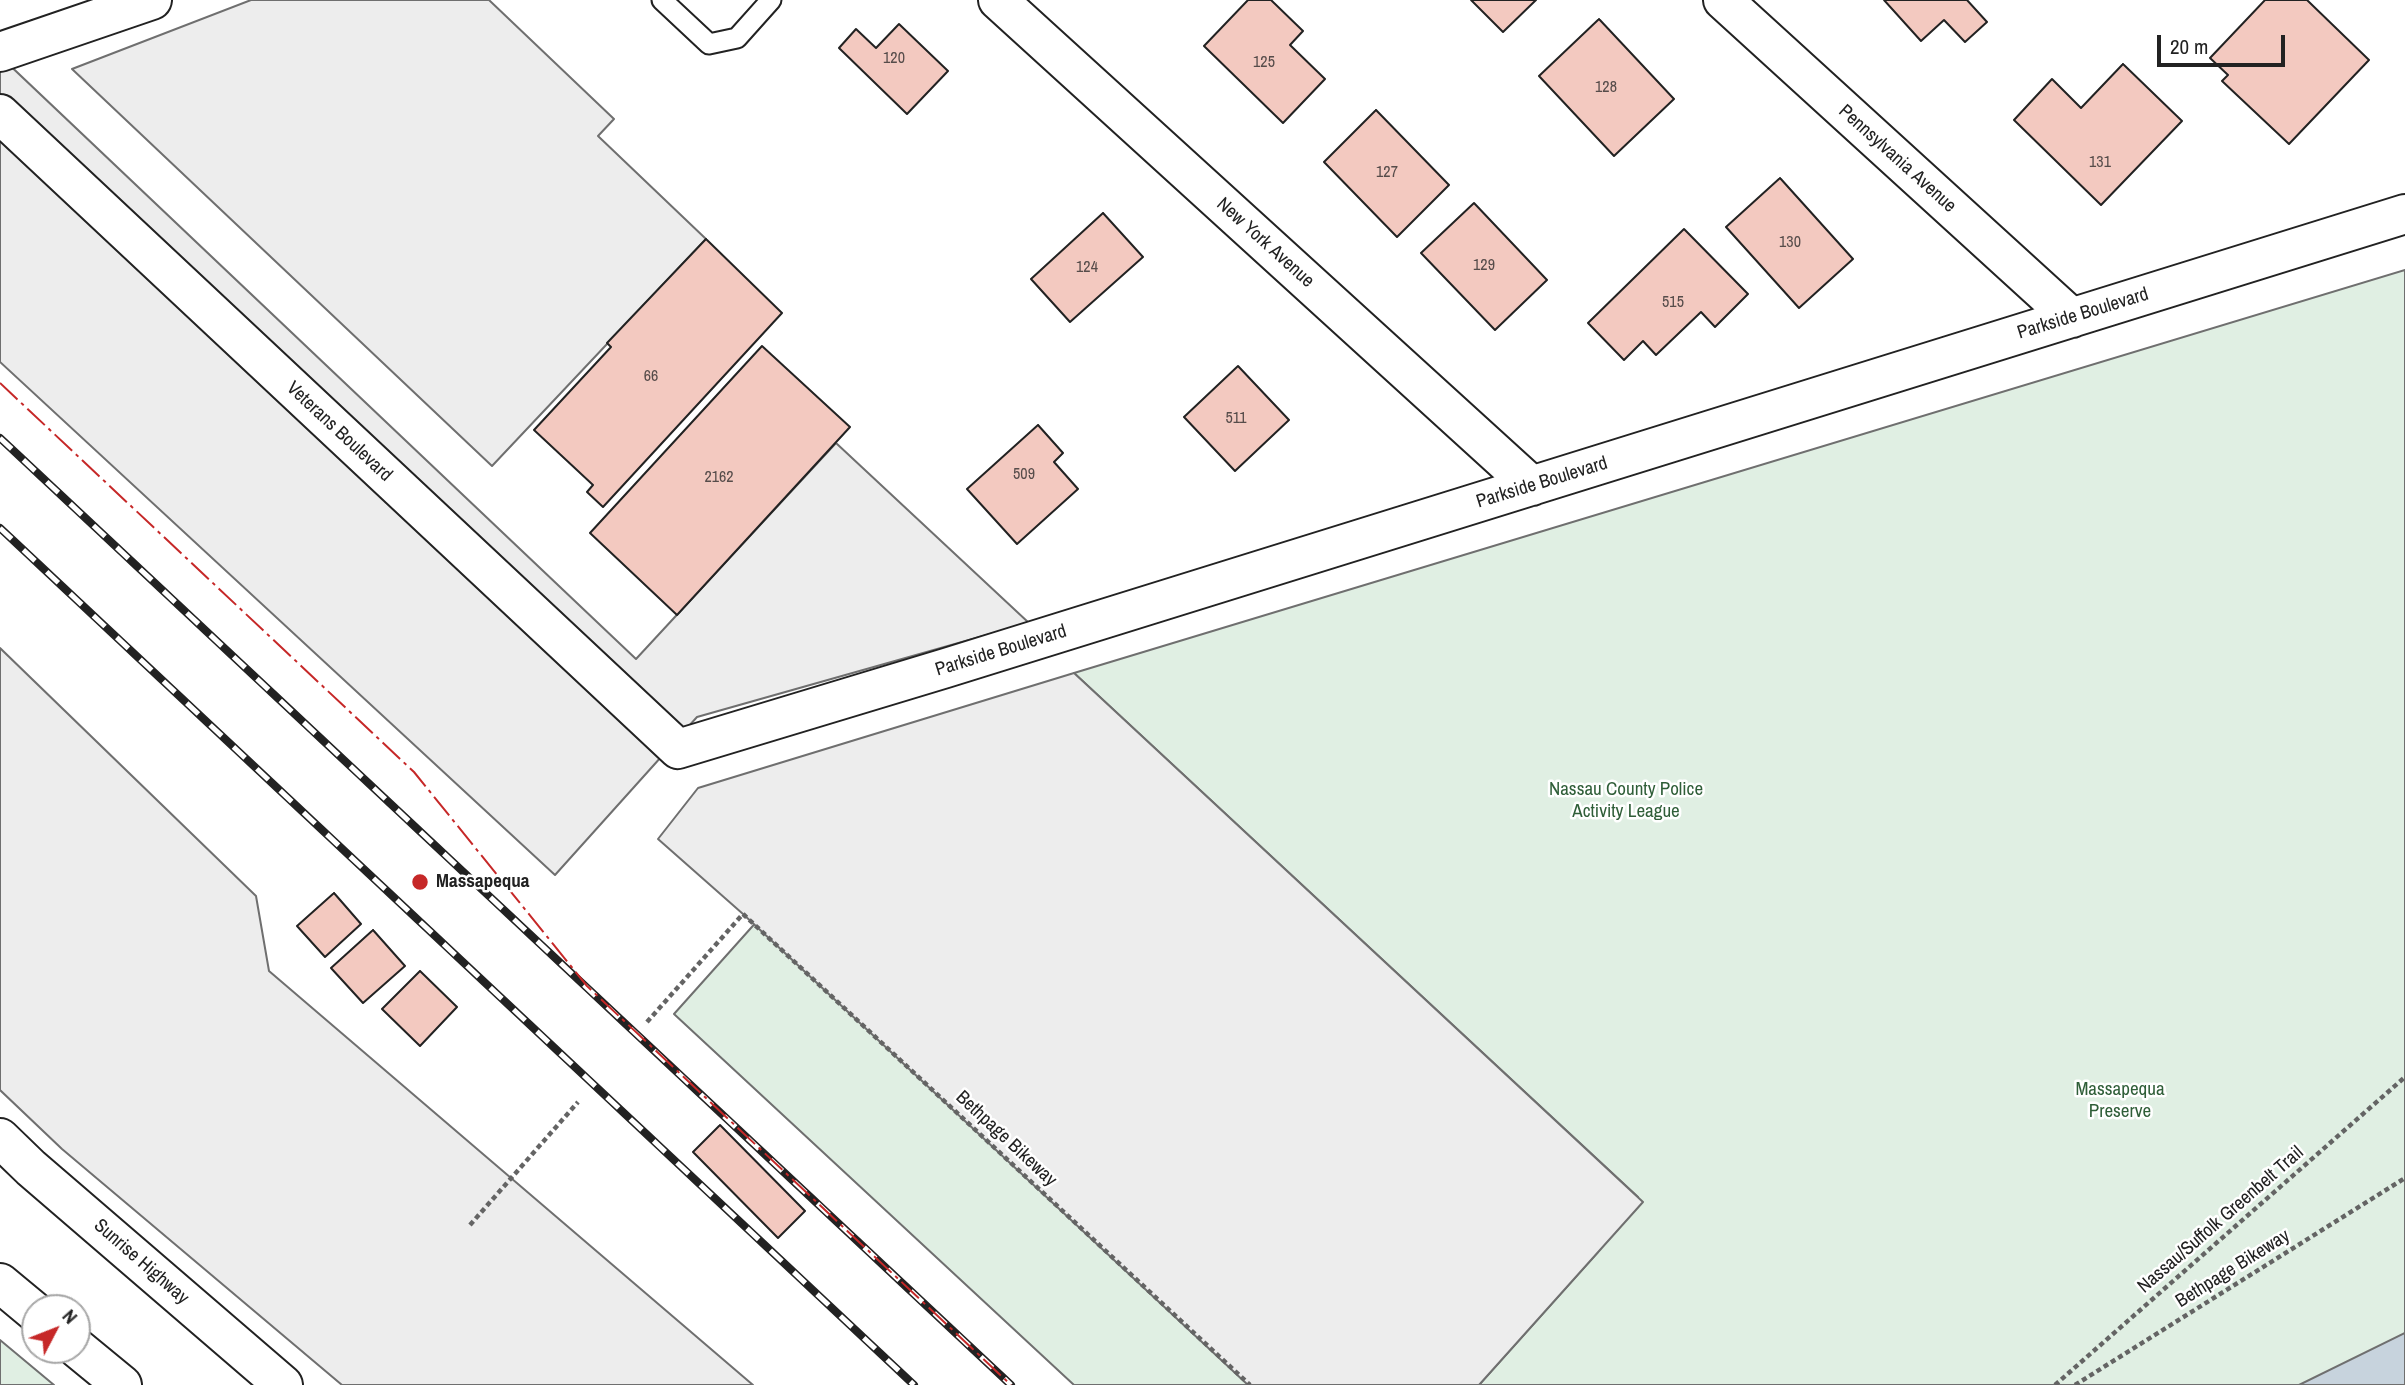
<!DOCTYPE html>
<html>
<head>
<meta charset="utf-8">
<style>
	body { margin:0 }
	#map { position:relative; width:2405px; height:1385px; overflow:hidden; background:#fff; font-family:"Archivo Narrow",sans-serif }
	canvas { display:block }
	.north { position:absolute; left:21px; top:1294px; width:70px; height:70px; box-sizing:border-box; background:#fff; border:2px solid #a7a7a7; border-radius:50%; rotate:48deg; font-size:19px; font-weight:700; line-height:28px; text-align:center; color:#222 }
	.north::after { content:''; display:block; margin:auto; width:24px; height:32px; background:#c62828; clip-path:polygon(50% 0,100% 100%,50% 72%,0 100%) }
	.scale { position:absolute; left:2157px; top:35px; width:128px; height:32px; box-sizing:border-box; border:4px solid #222; border-top:0; padding-left:9px; font-size:21px; line-height:24px; white-space:nowrap; color:#222; -webkit-text-stroke:5px #fff; paint-order:stroke }
</style>
</head>
<body>
<div id="map">
<canvas width="2405" height="1385"></canvas>
<div class="north">N</div>
<div class="scale">20 m</div>
</div>
<script>
const g = document.querySelector('canvas').getContext('2d');
g.lineJoin = 'round';
function fillPath(path, color) {
  g.fillStyle = color;
  g.fill(path, 'evenodd');
}
function poly(rows) {
  const path = new Path2D();
  for (const r of rows) {
    path.moveTo(r[0], r[1]);
    for (let i = 2; i < r.length; i += 2) path.lineTo(r[i], r[i + 1]);
  }
  return path;
}
function strokePath(path, color, width, dash) {
  g.strokeStyle = color;
  g.lineWidth = width;
  g.lineCap = dash ? 'butt' : 'round';
  g.setLineDash(dash || []);
  g.stroke(path);
}
function drawText(font, color, halo, rows, align = 'center') {
  g.font = font + ' "Archivo Narrow",sans-serif';
  g.lineWidth = 5;
  g.setLineDash([]);
  g.textBaseline = 'middle';
  g.strokeStyle = halo;
  g.fillStyle = color;
  for (const [text, x, y, turn = 0] of rows) {
    g.save();
    g.translate(x, y);
    g.rotate((+turn || 0) * Math.PI / 180);
    g.textAlign = isNaN(turn) ? turn : align;
    if (halo) g.strokeText(text, 0, 0);
    g.fillText(text, 0, 0);
    g.restore();
  }
}
const green = poly([
	[2405,270,2405,1385,1479,1385,1598,1252,1638,1197,1074,673,2405,270],
	[759,919,1262,1385,1074,1385,674,1014,759,919],
	[0,1340,54,1385,0,1385,0,1340]
]);
const parking = poly([
	[251,0,489,0,614,119,598,136,706,239,492,466,72,69,251,0],
	[0,56,636,659,836,443,1029,623,697,717,555,875,0,362,0,56],
	[0,648,256,896,269,971,753,1385,342,1385,62,1149,0,1090,0,648],
	[1074,673,1643,1202,1479,1385,1248,1385,743,914,658,839,698,788,1074,673]
]);
const water = poly([
	[2405,1333,2405,1385,2299,1385,2405,1333]
]);
const building = poly([
	[1248,0,1271,0,1303,31,1290,45,1325,79,1283,123,1204,46,1248,0],
	[1471,0,1536,0,1503,32,1471,0],
	[1884,0,1967,0,1987,22,1965,42,1944,20,1921,41,1884,0],
	[2265,0,2307,0,2369,60,2289,144,2222,81,2228,75,2210,58,2265,0],
	[1599,19,1674,99,1614,156,1539,76,1599,19],
	[899,24,948,71,907,114,839,48,856,29,876,48,899,24],
	[2123,64,2182,121,2101,205,2014,120,2052,79,2081,108,2123,64],
	[1376,110,1449,185,1397,237,1324,162,1376,110],
	[1780,178,1853,259,1799,308,1726,227,1780,178],
	[1474,203,1547,280,1495,330,1421,253,1474,203],
	[1103,213,1143,257,1070,322,1031,279,1103,213],
	[1684,229,1748,294,1715,327,1701,312,1656,355,1643,341,1624,360,1588,323,1684,229],
	[706,239,782,313,603,507,587,492,593,485,534,430,611,347,607,343,706,239],
	[762,346,850,427,677,615,590,533,762,346],
	[1238,366,1289,420,1235,471,1184,417,1238,366],
	[1038,425,1063,453,1054,462,1078,489,1017,544,967,489,1038,425],
	[334,893,361,924,325,957,297,926,334,893],
	[373,930,405,966,363,1003,331,968,373,930],
	[420,971,457,1007,420,1046,382,1009,420,971],
	[720,1125,805,1211,778,1238,693,1152,720,1125]
]);
const path = poly([
	[647,1022,743,914,1250,1385],
	[470,1225,578,1102],
	[2055,1385,2405,1077],
	[2075,1385,2405,1178]
]);
const lane = poly([
	[662,0,709,44,737,38,771,0]
]);
const street = poly([
	[998,0,1532,486],
	[1723,0,2072,318],
	[0,52,152,0],
	[0,114,678,749,946,668,2405,214]
]);
const highway = poly([
	[0,1138,31,1168,283,1385],
	[0,1283,35,1312],
	[77,1348,122,1385]
]);
const rail = poly([
	[0,438,1011,1385],
	[0,528,914,1385]
]);
const power = poly([
	[0,383,414,772,587,986,1011,1385]
]);
const markers = [
	[420,882,9,"#c62828"]
];
const numberNames = [
	["120",894,59],
	["125",1264,63],
	["128",1606,88],
	["131",2100,163],
	["127",1387,173],
	["130",1790,243],
	["129",1484,266],
	["124",1087,268],
	["515",1673,303],
	["66",651,377],
	["511",1236,419],
	["509",1024,475],
	["2162",719,478]
];
const streetNames = [
	["Pennsylvania Avenue",1897,159,42],
	["New York Avenue",1265,243,42],
	["Parkside Boulevard",2083,314,-17],
	["Veterans Boulevard",339,432,43],
	["Parkside Boulevard",1542,483,-17],
	["Parkside Boulevard",1001,651,-17],
	["Bethpage Bikeway",1006,1139,43],
	["Nassau/Suffolk Greenbelt Trail",2221,1220,-41],
	["Sunrise Highway",141,1262,41],
	["Bethpage Bikeway",2233,1269,-32]
];
const parkNames = [
	["Nassau County Police",1626,790],
	["Activity League",1626,812],
	["Massapequa",2120,1090],
	["Preserve",2120,1112]
];
const poiNames = [
	["Massapequa",436,882]
];
fillPath(green, '#e0efe3');
strokePath(green, '#6f6f6f', 2);
fillPath(parking, '#ededed');
strokePath(parking, '#6f6f6f', 2);
fillPath(water, '#c7d3dd');
strokePath(water, '#6f6f6f', 2);
fillPath(building, '#f3c9c0');
strokePath(building, '#222', 2);
strokePath(lane, '#222', 23);
strokePath(street, '#222', 42);
strokePath(highway, '#222', 42);
strokePath(path, '#646464', 4.5, [5, 3.5]);
strokePath(lane, '#fff', 19);
strokePath(street, '#fff', 38);
strokePath(highway, '#fff', 38);
strokePath(rail, '#222', 8);
strokePath(rail, '#fff', 5, [16]);
strokePath(power, '#c62828', 2, [24, 5, 3.5, 5]);
for (const [x, y, r, color] of markers) {
  const dot = new Path2D();
  dot.arc(x, y, r, 0, 2 * Math.PI);
  g.fillStyle = color;
  g.fill(dot);
  strokePath(dot, '#fff', 2.5);
}
drawText('16px', '#564c4a', null, numberNames);
drawText('19px', '#222', '#fff', streetNames);
drawText('19px', '#2f5e38', '#fff', parkNames);
drawText('bold 19px', '#222', '#fff', poiNames, 'left');
</script>
</body>
</html>
